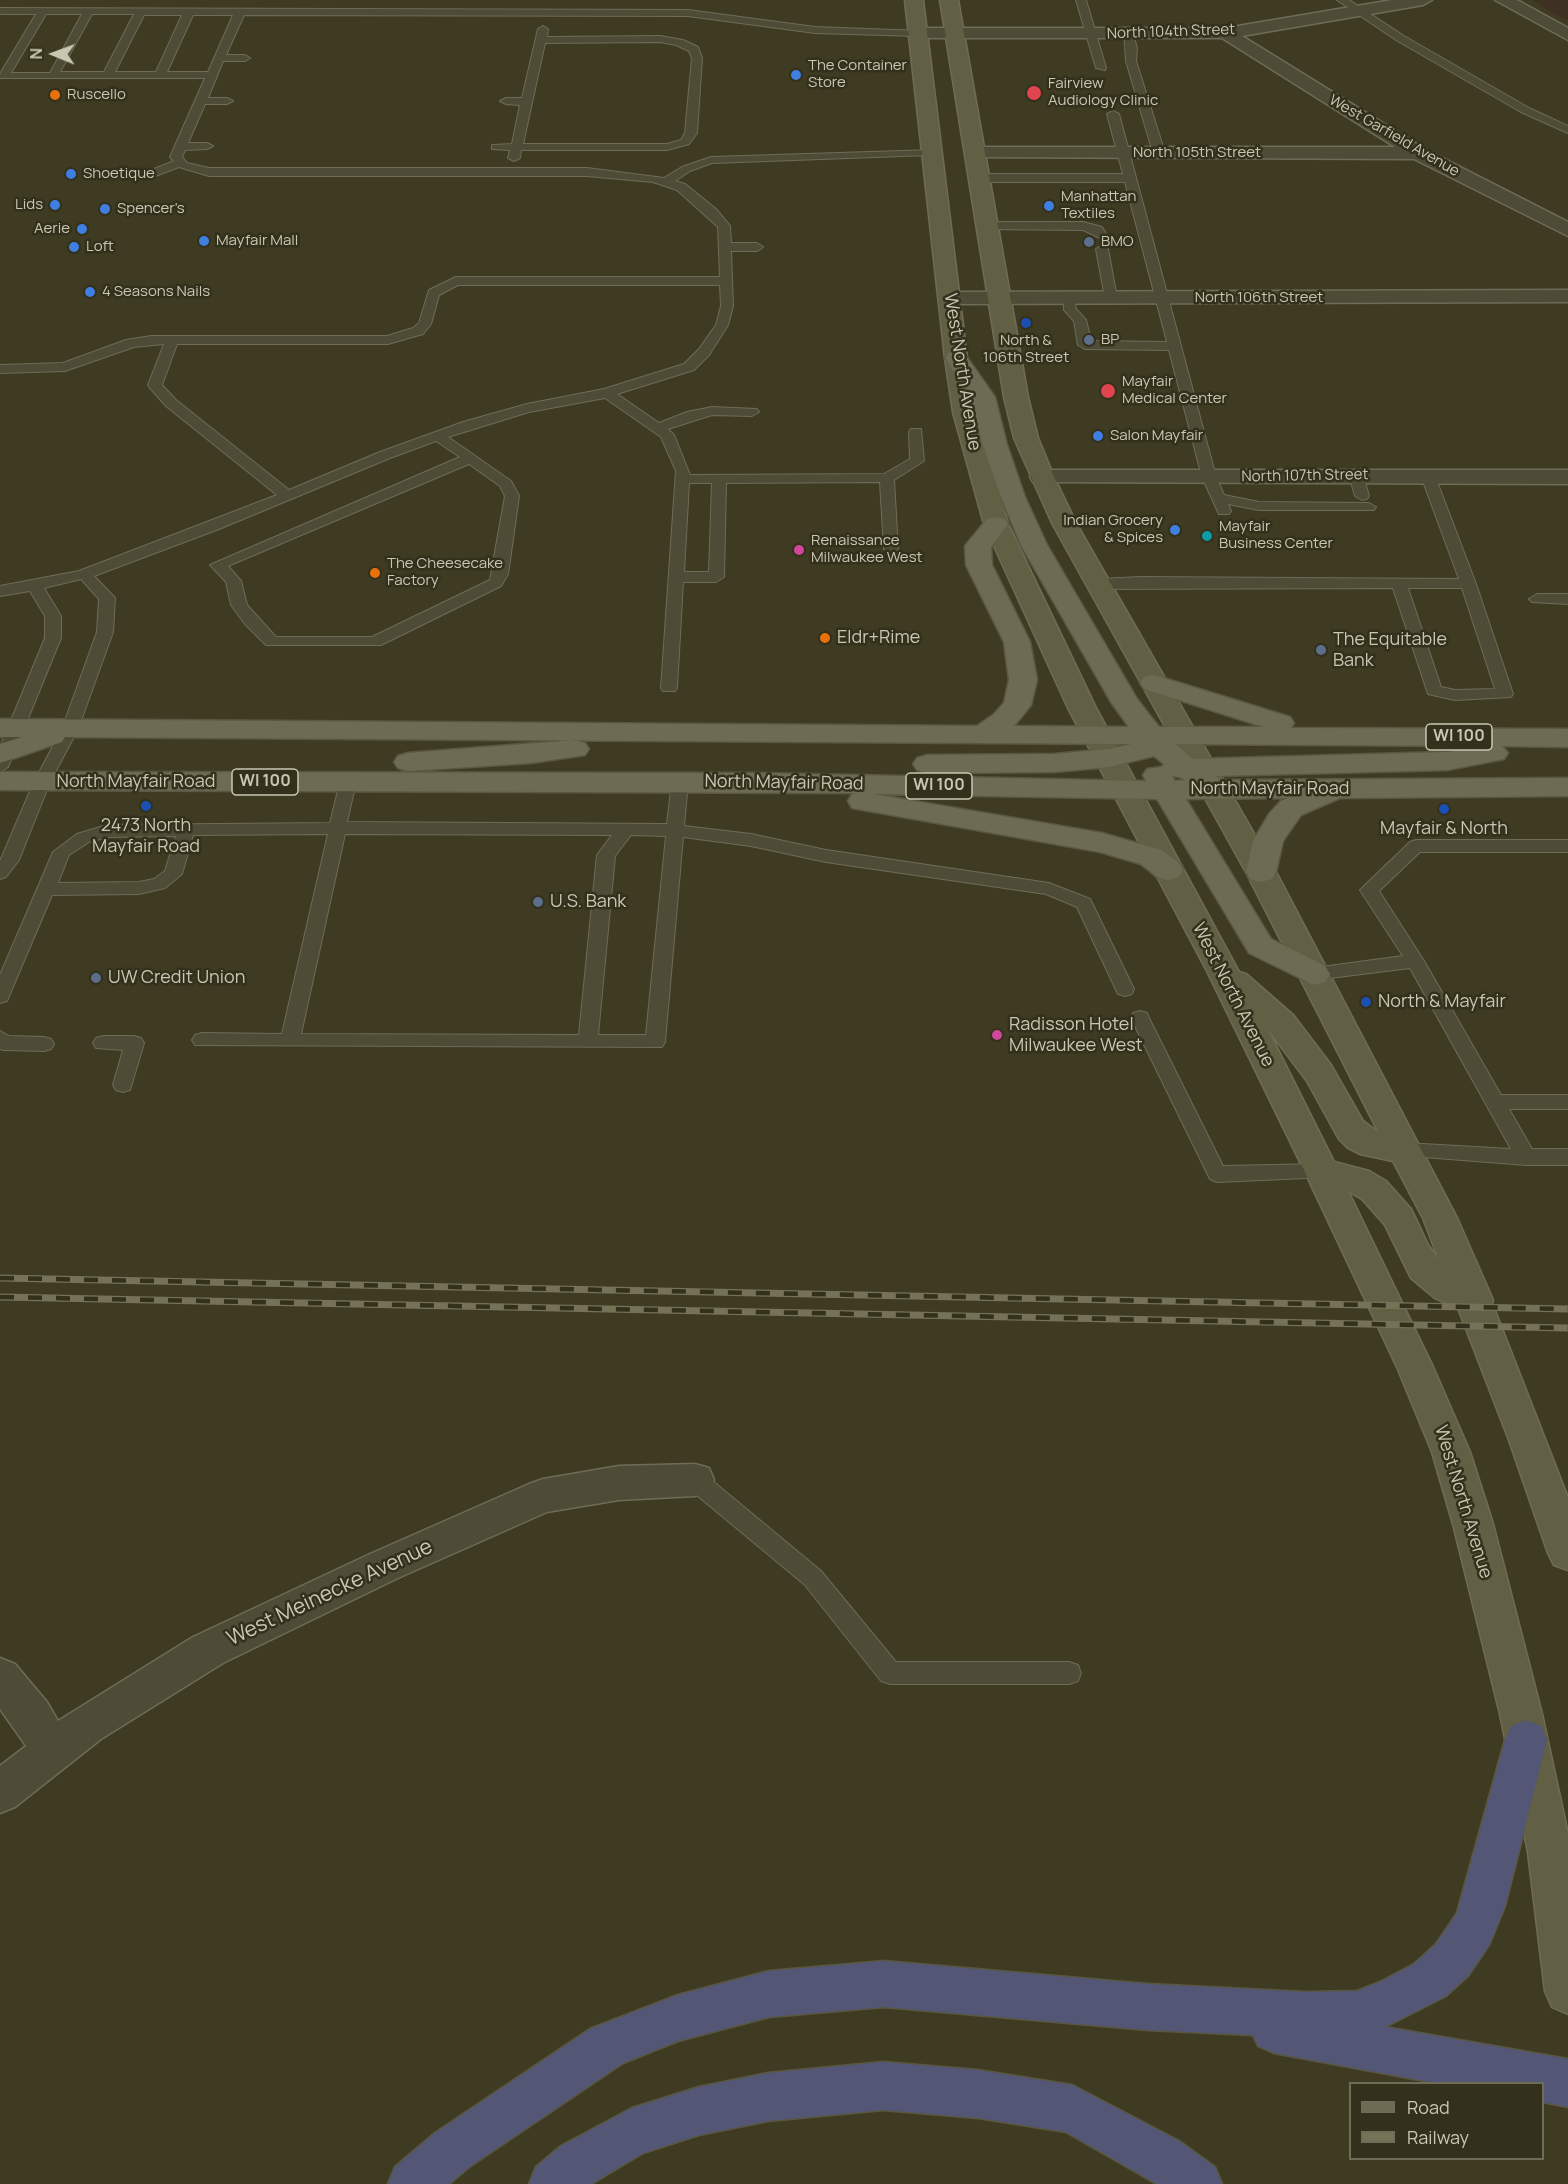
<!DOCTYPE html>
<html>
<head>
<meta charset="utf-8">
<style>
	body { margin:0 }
	#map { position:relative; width:1568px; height:2184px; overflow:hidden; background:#3e3b22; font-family:Manrope,sans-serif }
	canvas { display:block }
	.legend { position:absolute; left:1349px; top:2082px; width:195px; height:78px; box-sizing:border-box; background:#33301c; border:2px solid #6f6c58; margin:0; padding:8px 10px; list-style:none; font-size:18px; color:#c9c7b2 }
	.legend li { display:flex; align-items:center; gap:12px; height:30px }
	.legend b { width:30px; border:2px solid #6f6c58 }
	.north { position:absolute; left:24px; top:24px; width:60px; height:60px; -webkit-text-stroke:4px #33301c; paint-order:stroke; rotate:271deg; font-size:16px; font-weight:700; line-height:24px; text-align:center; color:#c9c7b2 }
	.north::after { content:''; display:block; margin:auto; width:21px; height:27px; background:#c9c7b2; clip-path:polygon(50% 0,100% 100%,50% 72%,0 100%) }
</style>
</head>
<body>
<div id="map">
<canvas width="1568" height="2184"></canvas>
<ul class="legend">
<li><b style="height:8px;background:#6e6b54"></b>Road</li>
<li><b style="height:8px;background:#757258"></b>Railway</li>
</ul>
<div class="north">N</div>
</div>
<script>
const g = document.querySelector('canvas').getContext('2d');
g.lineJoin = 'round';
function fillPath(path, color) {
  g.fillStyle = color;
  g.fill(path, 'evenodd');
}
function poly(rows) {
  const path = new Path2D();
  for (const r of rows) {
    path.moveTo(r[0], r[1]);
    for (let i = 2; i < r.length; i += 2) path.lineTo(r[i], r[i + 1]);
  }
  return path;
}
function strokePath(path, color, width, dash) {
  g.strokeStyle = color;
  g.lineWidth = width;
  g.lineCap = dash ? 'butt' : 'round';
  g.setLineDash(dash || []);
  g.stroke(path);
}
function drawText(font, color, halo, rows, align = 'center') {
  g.font = font + ' Manrope,sans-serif';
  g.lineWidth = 5;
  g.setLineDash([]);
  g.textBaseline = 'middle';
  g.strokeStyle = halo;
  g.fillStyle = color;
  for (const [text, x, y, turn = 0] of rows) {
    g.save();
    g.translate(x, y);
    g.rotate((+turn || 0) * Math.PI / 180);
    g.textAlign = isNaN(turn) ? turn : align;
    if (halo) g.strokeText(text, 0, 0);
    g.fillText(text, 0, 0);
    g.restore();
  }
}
const green = poly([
	[1532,0,1568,0,1568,20,1553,13]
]);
const lane = poly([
	[1076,0,1086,0,1106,68,1105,70,1096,68,1076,0],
	[1337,0,1349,0,1404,36,1529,108,1568,126,1568,133,1521,112,1396,40,1337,0],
	[0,8,688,10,815,27,921,31,922,33,917,36,815,33,688,16,244,15,226,55,245,55,250,58,245,61,223,61,208,98,227,98,233,101,227,104,205,104,188,143,207,143,213,146,207,149,185,150,182,157,187,163,209,168,587,168,664,178,682,167,711,157,934,150,936,152,930,155,712,163,690,171,675,181,685,184,716,209,730,226,731,243,757,243,763,247,757,251,731,251,733,306,728,325,709,355,694,370,617,394,659,423,687,412,712,407,757,409,759,412,752,416,712,415,668,429,674,435,690,475,884,474,910,459,909,432,911,429,921,429,924,461,894,480,898,549,891,553,884,549,880,482,726,483,724,577,716,582,683,582,677,688,675,691,663,691,661,688,676,471,661,437,605,398,529,412,448,437,511,481,519,496,508,574,501,586,381,645,266,645,245,624,231,605,226,582,210,565,460,457,436,441,390,458,219,529,94,576,115,598,113,632,78,729,50,782,19,860,6,877,0,879,0,861,34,782,62,729,97,632,99,599,81,579,44,588,61,616,61,638,8,767,0,772,0,747,45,638,45,616,30,591,0,596,0,586,79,571,277,495,166,406,150,388,148,385,164,344,134,347,65,371,0,373,0,365,63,363,126,340,151,336,387,336,413,328,419,323,429,290,456,277,720,277,718,227,677,190,653,182,587,176,209,176,179,167,150,178,142,178,142,174,174,161,170,157,205,78,0,78,0,74,36,14,0,14,0,8],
	[46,14,82,14,50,73,11,73,46,14],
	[92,14,134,14,104,72,60,72,92,14],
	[144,15,182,15,156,72,115,72,144,15],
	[193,15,233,15,208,72,167,72,193,15],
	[458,285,720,285,721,306,716,325,699,349,684,364,604,389,527,404,463,422,380,452,289,490,176,400,162,385,177,344,388,344,423,334,431,324,439,295,458,285],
	[469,464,500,486,505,496,490,580,372,637,276,637,247,605,241,581,228,566,469,464],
	[689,483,712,483,709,572,684,572,689,483],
	[543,26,548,29,547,37,660,36,683,40,698,47,702,58,697,133,689,144,667,150,521,150,520,158,514,161,508,158,510,150,492,149,492,145,512,144,520,105,506,104,500,101,506,98,522,98,538,29,543,26],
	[660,42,676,45,689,51,692,58,685,133,681,140,667,144,523,144,545,43,660,42],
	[1124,32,1133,34,1137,48,1136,61,1165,153,1163,155,1153,153,1126,61,1124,32],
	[1113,111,1119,114,1216,477,1224,495,1259,502,1369,503,1376,507,1374,510,1259,510,1228,504,1231,511,1229,514,1219,514,1202,477,1169,350,1085,349,1078,345,1074,321,1064,310,1063,295,1073,295,1074,298,1076,309,1086,320,1091,341,1167,342,1125,182,980,182,974,178,980,174,1123,174,1107,114,1113,111],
	[987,222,1083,222,1102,227,1106,234,1100,238,1083,230,983,229,981,226,987,222],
	[1102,245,1108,249,1117,298,1111,302,1105,298,1096,249,1102,245],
	[1356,471,1363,475,1369,496,1367,499,1362,500,1355,496,1349,475,1356,471],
	[1428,472,1435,476,1476,584,1513,694,1511,697,1455,700,1428,694,1393,588,1099,589,1091,584,1099,579,1141,577,1459,579,1421,476,1428,472],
	[1408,588,1462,588,1495,689,1455,690,1441,687,1408,588],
	[1537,594,1568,594,1568,604,1532,602,1529,599,1537,594],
	[348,777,356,782,347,822,667,824,672,782,674,778,686,778,688,782,684,826,751,834,826,850,1049,883,1090,899,1134,989,1132,994,1125,996,1118,994,1077,907,1046,894,826,862,751,846,683,837,665,1042,662,1047,195,1045,192,1040,195,1035,202,1033,282,1034,328,834,193,835,182,874,165,888,139,894,52,895,9,996,7,1001,0,1003,0,975,53,852,77,834,107,825,330,823,340,782,348,777],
	[345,834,612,835,597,855,579,1035,301,1034,345,834],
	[631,835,666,836,646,1035,598,1035,615,856,631,835],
	[176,836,165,871,154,879,139,882,58,883,69,855,89,842,108,837,176,836],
	[1416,840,1568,840,1568,852,1420,852,1379,891,1424,961,1501,1095,1568,1095,1568,1109,1509,1109,1532,1149,1568,1149,1568,1165,1526,1165,1398,1155,1395,1150,1398,1145,1405,1143,1511,1149,1410,968,1314,980,1307,979,1305,974,1307,969,1314,968,1403,956,1360,890,1410,842,1416,840],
	[1140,1011,1147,1013,1149,1018,1223,1166,1322,1164,1329,1167,1332,1172,1329,1177,1217,1182,1210,1179,1131,1018,1133,1013,1140,1011],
	[0,1031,9,1036,44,1037,51,1039,54,1044,51,1049,44,1051,4,1050,0,1049,0,1031],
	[103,1036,134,1036,141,1038,144,1043,130,1090,123,1092,116,1090,113,1085,123,1050,96,1048,93,1043,96,1038,103,1036],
	[695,1470,703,1473,821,1571,896,1662,1069,1662,1078,1665,1081,1673,1078,1681,1069,1684,890,1684,881,1681,805,1585,687,1487,684,1480,687,1473,695,1470]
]);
const street = poly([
	[1392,0,1432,0,1423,5,1242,36,1425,149,1568,222,1568,236,1414,159,969,157,966,153,976,147,1395,147,1222,38,917,38,908,33,917,28,1226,28,1392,0],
	[1495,0,1517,0,1568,28,1568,40,1495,0],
	[1568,290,1568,302,950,304,942,303,939,298,942,293,950,292,1568,290],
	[1042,470,1568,470,1568,484,1033,482,1030,477,1033,472,1042,470],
	[695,1464,709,1468,714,1480,709,1492,695,1496,619,1500,547,1512,398,1578,223,1663,101,1739,15,1807,0,1813,0,1766,26,1746,0,1709,0,1658,15,1664,47,1702,58,1721,193,1637,370,1554,529,1484,543,1479,619,1466,695,1464]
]);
const secondary = poly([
	[905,0,923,0,967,358,977,412,1008,524,1096,708,1239,972,1246,974,1293,1015,1331,1065,1363,1121,1379,1133,1246,872,1052,523,1014,438,1004,397,940,0,958,0,1028,397,1038,438,1054,477,1076,523,1276,872,1457,1218,1493,1300,1492,1303,1568,1498,1568,1570,1554,1565,1548,1553,1509,1440,1458,1308,1435,1298,1411,1278,1385,1225,1362,1199,1348,1191,1433,1367,1470,1452,1493,1524,1542,1714,1568,1834,1568,2014,1552,2007,1545,1991,1528,1852,1500,1714,1453,1524,1432,1452,1397,1367,1305,1172,1207,971,1068,708,984,524,953,412,945,358,905,0],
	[1267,1028,1307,1081,1339,1139,1348,1148,1360,1154,1393,1161,1423,1218,1439,1260,1428,1245,1411,1209,1386,1181,1369,1171,1334,1162,1267,1028]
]);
const primary = poly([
	[956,351,964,353,995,397,1007,445,1025,497,1047,545,1137,699,1159,727,1264,727,1144,689,1140,683,1144,677,1154,675,1290,717,1294,723,1291,728,1568,729,1568,747,1502,746,1508,753,1504,759,1447,770,1215,776,1221,780,1568,778,1568,796,1340,798,1301,815,1283,841,1276,872,1272,879,1261,882,1250,879,1246,872,1253,841,1269,814,1281,801,1288,798,1186,799,1271,939,1325,966,1330,974,1325,982,1314,985,1249,953,1157,799,873,794,1102,833,1161,850,1179,863,1183,870,1179,877,1168,880,1157,877,1141,864,1100,852,852,808,848,801,852,794,856,793,0,790,0,772,753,773,1146,781,1143,775,1147,769,1161,767,1164,764,1154,756,1109,767,1054,772,927,773,917,770,913,764,917,758,927,755,1054,754,1109,749,1131,744,65,737,62,742,0,763,0,744,22,737,0,737,0,719,977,726,993,715,1004,703,1009,680,1004,642,966,565,965,546,987,519,996,517,1005,519,1008,524,991,547,992,565,1030,642,1037,680,1031,705,1014,726,1129,727,1111,702,1021,545,1001,497,983,445,971,397,945,358,948,353,956,351],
	[1175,744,1483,746,1447,752,1193,759,1175,744],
	[1172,776,1180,777,1185,780,1175,781,1172,776],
	[575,740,585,743,589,749,585,755,531,763,408,771,398,768,394,762,398,756,408,753,575,740]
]);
const highway = poly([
	[1526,1720,1541,1726,1547,1740,1505,1906,1489,1945,1468,1976,1446,1996,1385,2027,1568,2059,1568,2107,1542,2102,1542,2084,1441,2084,1274,2053,1258,2046,1253,2035,1148,2030,884,2007,769,2017,678,2041,623,2063,469,2167,449,2184,388,2184,395,2167,435,2133,590,2029,678,1995,769,1971,884,1961,1148,1984,1306,1992,1357,1991,1380,1982,1414,1964,1436,1944,1457,1913,1505,1740,1511,1726,1526,1720],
	[883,2062,978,2070,1072,2085,1179,2141,1215,2167,1222,2184,1157,2184,1066,2132,978,2118,883,2110,768,2121,699,2135,643,2153,591,2184,529,2184,536,2167,561,2146,632,2108,699,2087,768,2073,883,2062]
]);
const rail = poly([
	[0,1278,1568,1309],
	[0,1297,1568,1328]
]);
const markers = [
	[796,75,6,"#3f7fe0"],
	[1034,93,8,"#e0444e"],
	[55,95,6,"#e8710a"],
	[71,174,6,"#3f7fe0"],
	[55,205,6,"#3f7fe0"],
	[1049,206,6,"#3f7fe0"],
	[105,209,6,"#3f7fe0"],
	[82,229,6,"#3f7fe0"],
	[204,241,6,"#3f7fe0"],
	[1089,242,6,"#5c6f8a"],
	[74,247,6,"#3f7fe0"],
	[90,292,6,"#3f7fe0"],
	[1026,323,6,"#1a4fb4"],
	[1089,340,6,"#5c6f8a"],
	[1108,391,8,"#e0444e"],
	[1098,436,6,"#3f7fe0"],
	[1175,530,6,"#3f7fe0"],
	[1207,536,6,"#0f9aa8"],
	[799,550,6,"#d1479c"],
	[375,573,6,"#e8710a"],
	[825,638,6,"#e8710a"],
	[1321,650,6,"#5c6f8a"],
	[146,806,6,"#1a4fb4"],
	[1444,809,6,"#1a4fb4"],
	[538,902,6,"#5c6f8a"],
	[96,978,6,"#5c6f8a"],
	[1366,1002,6,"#1a4fb4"],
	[997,1035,6,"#d1479c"]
];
const farStreetnames = [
	["North 104th Street",1171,32,-2],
	["West Garfield Avenue",1394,136,30],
	["North 105th Street",1197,153],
	["North 106th Street",1259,298],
	["North 107th Street",1305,476,-1]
];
const farPoinames = [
	["The Container",808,66],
	["Store",808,83],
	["Fairview",1048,84],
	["Audiology Clinic",1048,101],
	["Ruscello",67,95],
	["Shoetique",83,174],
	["Manhattan",1061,197],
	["Textiles",1061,214],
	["Lids",43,205,"right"],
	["Spencer's",117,209],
	["Aerie",70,229,"right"],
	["Mayfair Mall",216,241],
	["BMO",1101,242],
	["Loft",86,247],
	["4 Seasons Nails",102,292],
	["BP",1101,340],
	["North &",1026,341,"center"],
	["106th Street",1026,358,"center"],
	["Mayfair",1122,382],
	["Medical Center",1122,399],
	["Salon Mayfair",1110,436],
	["Indian Grocery",1163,521,"right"],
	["& Spices",1163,538,"right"],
	["Mayfair",1219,527],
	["Business Center",1219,544],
	["Renaissance",811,541],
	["Milwaukee West",811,558],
	["The Cheesecake",387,564],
	["Factory",387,581]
];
const shields = [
	[1459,737,66],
	[265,782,66],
	[939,786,66]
];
const shieldNames = [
	["WI 100",1459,737],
	["WI 100",265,782],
	["WI 100",939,786]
];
const streetNames = [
	["West North Avenue",962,372,81],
	["North Mayfair Road",136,782],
	["North Mayfair Road",784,783,1],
	["North Mayfair Road",1270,789],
	["West North Avenue",1233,995,63],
	["West North Avenue",1463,1502,73]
];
const poiNames = [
	["Eldr+Rime",837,638],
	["The Equitable",1333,640],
	["Bank",1333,661],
	["2473 North",146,826,"center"],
	["Mayfair Road",146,847,"center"],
	["Mayfair & North",1444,829,"center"],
	["U.S. Bank",550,902],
	["UW Credit Union",108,978],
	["North & Mayfair",1378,1002],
	["Radisson Hotel",1009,1025],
	["Milwaukee West",1009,1046]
];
const nearStreetnames = [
	["West Meinecke Avenue",330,1593,-25]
];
fillPath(green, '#3f3024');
strokePath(lane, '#6e6c57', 2);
strokePath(street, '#6e6c57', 3);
strokePath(secondary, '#6e6c57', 3);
strokePath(primary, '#5a5742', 3);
strokePath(highway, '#595641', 3);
fillPath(lane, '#4e4c36');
fillPath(street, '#4e4c36');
fillPath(secondary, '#615f44');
fillPath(primary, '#6e6b54');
fillPath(highway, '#535674');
strokePath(rail, '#757258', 7);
strokePath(rail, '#33301c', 4.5, [14]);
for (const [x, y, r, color] of markers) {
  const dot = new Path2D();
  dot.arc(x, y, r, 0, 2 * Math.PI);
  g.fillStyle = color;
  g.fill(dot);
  strokePath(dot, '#33301c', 2);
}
drawText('15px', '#c9c7b2', '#33301c', farStreetnames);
drawText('15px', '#c9c7b2', '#33301c', farPoinames, 'left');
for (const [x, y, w] of shields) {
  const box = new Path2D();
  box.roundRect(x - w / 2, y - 13, w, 26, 4.5);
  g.fillStyle = '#33301c';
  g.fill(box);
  strokePath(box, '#c9c7b2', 1.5);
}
drawText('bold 16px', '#c9c7b2', null, shieldNames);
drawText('18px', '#c9c7b2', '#33301c', streetNames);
drawText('18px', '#c9c7b2', '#33301c', poiNames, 'left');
drawText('21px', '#c9c7b2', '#33301c', nearStreetnames);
</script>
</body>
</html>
